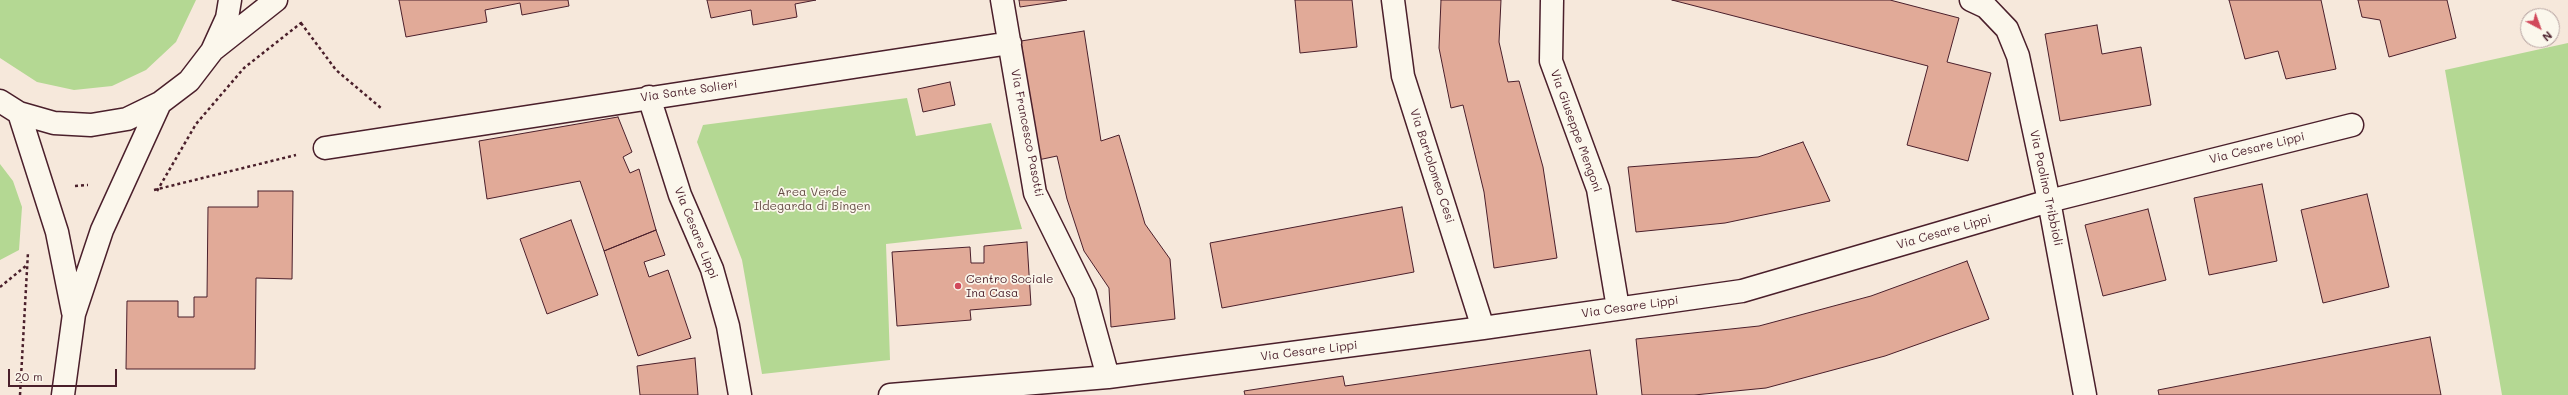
<!DOCTYPE html>
<html>
<head>
<meta charset="utf-8">
<style>
	body { margin:0 }
	#map { position:relative; width:2568px; height:395px; overflow:hidden; background:#f6e8db; font-family:Mali,sans-serif }
	canvas { display:block }
	.north { position:absolute; left:2520px; top:8px; width:40px; height:40px; box-sizing:border-box; background:#fbf7ec; border:1px solid #b4a19f; border-radius:50%; rotate:139deg; font-size:11px; font-weight:700; line-height:16px; text-align:center; color:#4a1f2b }
	.north::after { content:''; display:block; margin:auto; width:14px; height:18px; background:#d1495b; clip-path:polygon(50% 0,100% 100%,50% 72%,0 100%) }
	.scale { position:absolute; left:8px; top:369px; width:109px; height:18px; box-sizing:border-box; border:2px solid #4a1f2b; border-top:0; padding-left:5px; font-size:12px; line-height:14px; white-space:nowrap; color:#4a1f2b; -webkit-text-stroke:3px #fbf7ec; paint-order:stroke }
</style>
</head>
<body>
<div id="map">
<canvas width="2568" height="395"></canvas>
<div class="north">N</div>
<div class="scale">20 m</div>
</div>
<script>
const g = document.querySelector('canvas').getContext('2d');
g.lineJoin = 'round';
function fillPath(path, color) {
  g.fillStyle = color;
  g.fill(path, 'evenodd');
}
function poly(rows) {
  const path = new Path2D();
  for (const r of rows) {
    path.moveTo(r[0], r[1]);
    for (let i = 2; i < r.length; i += 2) path.lineTo(r[i], r[i + 1]);
  }
  return path;
}
function strokePath(path, color, width, dash) {
  g.strokeStyle = color;
  g.lineWidth = width;
  g.lineCap = dash ? 'butt' : 'round';
  g.setLineDash(dash || []);
  g.stroke(path);
}
function drawText(font, color, halo, rows, align = 'center') {
  g.font = font + ' Mali,sans-serif';
  g.lineWidth = 3.5;
  g.setLineDash([]);
  g.textBaseline = 'middle';
  g.strokeStyle = halo;
  g.fillStyle = color;
  for (const [text, x, y, turn = 0] of rows) {
    g.save();
    g.translate(x, y);
    g.rotate((+turn || 0) * Math.PI / 180);
    g.textAlign = isNaN(turn) ? turn : align;
    if (halo) g.strokeText(text, 0, 0);
    g.fillText(text, 0, 0);
    g.restore();
  }
}
const green = poly([
	[0,0,196,0,176,42,146,70,112,86,74,90,37,82,0,58],
	[2568,43,2568,395,2502,395,2445,70],
	[907,98,916,136,991,123,1022,229,886,244,890,360,762,374,742,260,697,142,703,125],
	[0,164,13,181,22,207,19,250,0,260]
]);
const building = poly([
	[399,0,568,0,569,6,522,15,520,3,485,10,487,22,406,37,399,0],
	[707,0,816,0,795,4,797,17,753,25,751,10,711,18,707,0],
	[1019,0,1067,0,1020,7,1019,0],
	[1295,0,1352,0,1357,47,1300,53,1295,0],
	[1441,0,1501,0,1499,42,1508,82,1519,81,1543,167,1557,258,1494,268,1484,192,1463,105,1451,108,1439,48,1441,0],
	[1672,0,1890,0,1959,18,1947,62,1991,73,1968,161,1907,145,1928,66,1672,0],
	[2229,0,2321,0,2336,69,2286,79,2278,51,2245,59,2229,0],
	[2358,0,2447,0,2456,38,2389,57,2380,20,2362,17,2358,0],
	[2097,25,2102,54,2141,47,2151,105,2060,121,2045,34,2097,25],
	[1084,31,1101,141,1119,135,1145,224,1170,259,1175,319,1111,327,1109,288,1084,251,1067,199,1057,156,1038,160,1021,41,1084,31],
	[950,82,955,105,923,112,918,89,950,82],
	[618,117,632,152,623,157,630,173,639,169,656,230,604,251,580,181,487,199,479,141,618,117],
	[1803,142,1830,201,1725,223,1636,232,1628,167,1758,157,1803,142],
	[2262,184,2277,261,2209,275,2194,198,2262,184],
	[258,191,293,191,292,279,256,278,255,369,126,369,127,301,178,301,178,317,194,317,194,297,207,297,208,207,258,207,258,191],
	[2367,194,2389,287,2323,303,2301,210,2367,194],
	[1402,207,1414,272,1222,308,1210,243,1402,207],
	[2148,209,2166,280,2103,296,2085,225,2148,209],
	[571,220,598,295,547,314,520,239,571,220],
	[656,230,665,255,644,262,649,277,668,270,691,338,638,356,604,251,656,230],
	[1027,242,1031,305,970,310,971,320,897,326,892,252,970,247,971,263,984,263,984,246,1027,242],
	[1967,261,1989,319,1885,356,1766,388,1694,395,1642,395,1636,339,1759,326,1871,296,1967,261],
	[2430,337,2441,395,2159,395,2158,390,2430,337],
	[1590,350,1597,395,1245,395,1244,391,1343,376,1345,386,1590,350],
	[695,358,698,395,640,395,637,366,695,358]
]);
const path = poly([
	[301,23,336,70,381,108],
	[75,186,88,185],
	[154,190,296,155],
	[157,191,196,124,244,68,301,23,299,20],
	[0,287,27,265],
	[20,395,28,252]
]);
const street = poly([
	[1002,0,1035,193,1085,294,1108,377],
	[1393,0,1403,76,1483,328],
	[1552,0,1551,61,1598,189,1618,308],
	[1971,0,1986,7,2007,29,2018,56,2049,201,2085,395],
	[649,97,680,195,712,269,728,326,740,395],
	[325,148,1010,43],
	[890,395,1108,377,1483,328,1742,291,2049,201,2352,125]
]);
const secondary = poly([
	[214,49,276,0],
	[0,101,19,113,54,123,91,125,127,119,160,103,189,81,212,51,227,18,230,0],
	[19,113,57,232,73,312],
	[63,395,74,314,102,230,160,103]
]);
const markers = [
	[958,286,4,"#d1495b"]
];
const streetNames = [
	["Via Sante Solieri",689,91,-8],
	["Via Giuseppe Mengoni",1576,131,70],
	["Via Francesco Pasotti",1027,133,79],
	["Via Cesare Lippi",2257,148,-14],
	["Via Bartolomeo Cesi",1432,166,72],
	["Via Paolino Tribbioli",2046,188,78],
	["Via Cesare Lippi",1944,232,-16],
	["Via Cesare Lippi",696,233,68],
	["Via Cesare Lippi",1630,307,-8],
	["Via Cesare Lippi",1309,351,-7]
];
const parkNames = [
	["Area Verde",812,192],
	["Ildegarda di Bingen",812,206]
];
const poiNames = [
	["Centro Sociale",966,279],
	["Ina Casa",966,293]
];
fillPath(green, '#b4d893');
fillPath(building, '#e1aa98');
strokePath(building, '#4a1f2b', 1);
strokePath(street, '#4a1f2b', 25);
strokePath(secondary, '#4a1f2b', 25);
strokePath(path, '#4a1f2b', 2.5, [3, 3]);
strokePath(street, '#fbf7ec', 22);
strokePath(secondary, '#fbf7ec', 22);
for (const [x, y, r, color] of markers) {
  const dot = new Path2D();
  dot.arc(x, y, r, 0, 2 * Math.PI);
  g.fillStyle = color;
  g.fill(dot);
  strokePath(dot, '#fbf7ec', 1.5);
}
drawText('12px', '#4a1f2b', '#fbf7ec', streetNames);
drawText('12px', '#644d45', '#fbf7ec', parkNames);
drawText('12px', '#4a1f2b', '#fbf7ec', poiNames, 'left');
</script>
</body>
</html>
